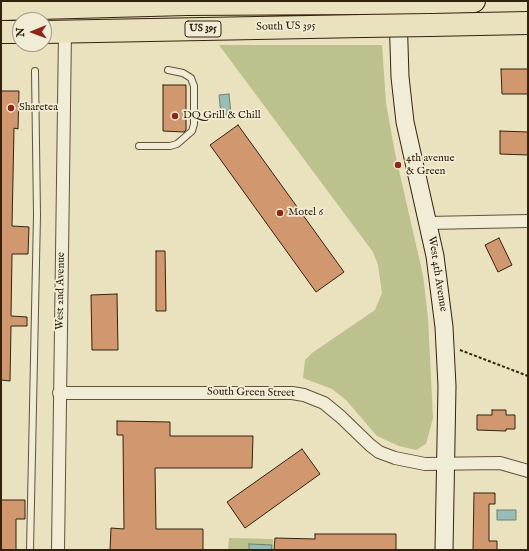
<!DOCTYPE html>
<html>
<head>
<meta charset="utf-8">
<style>
	body { margin:0 }
	#map { position:relative; width:529px; height:551px; overflow:hidden; background:#eae1be; font-family:"IM FELL English",serif }
	canvas { display:block }
	.frame { position:absolute; inset:0; border:2px solid #33230e; pointer-events:none }
	.north { position:absolute; left:12px; top:12px; width:40px; height:40px; box-sizing:border-box; background:#f1ecd5; border:1px solid #a59c85; border-radius:50%; rotate:269deg; font-size:11px; font-weight:700; line-height:16px; text-align:center; color:#33230e }
	.north::after { content:''; display:block; margin:auto; width:14px; height:18px; background:#8f2418; clip-path:polygon(50% 0,100% 100%,50% 72%,0 100%) }
</style>
</head>
<body>
<div id="map">
<canvas width="529" height="551"></canvas>
<div class="frame"></div>
<div class="north">N</div>
</div>
<script>
const g = document.querySelector('canvas').getContext('2d');
g.lineJoin = 'round';
function fillPath(path, color) {
  g.fillStyle = color;
  g.fill(path, 'evenodd');
}
function poly(rows) {
  const path = new Path2D();
  for (const r of rows) {
    path.moveTo(r[0], r[1]);
    for (let i = 2; i < r.length; i += 2) path.lineTo(r[i], r[i + 1]);
  }
  return path;
}
function strokePath(path, color, width, dash) {
  g.strokeStyle = color;
  g.lineWidth = width;
  g.lineCap = dash ? 'butt' : 'round';
  g.setLineDash(dash || []);
  g.stroke(path);
}
function drawText(font, color, halo, rows, align = 'center') {
  g.font = font + ' "IM FELL English",serif';
  g.lineWidth = 3.5;
  g.setLineDash([]);
  g.textBaseline = 'middle';
  g.strokeStyle = halo;
  g.fillStyle = color;
  for (const [text, x, y, turn = 0] of rows) {
    g.save();
    g.translate(x, y);
    g.rotate((+turn || 0) * Math.PI / 180);
    g.textAlign = isNaN(turn) ? turn : align;
    if (halo) g.strokeText(text, 0, 0);
    g.fillText(text, 0, 0);
    g.restore();
  }
}
const green = poly([
	[219,45,382,45,386,103,395,153,423,275,428,317,433,418,426,444,416,450,399,446,377,436,346,400,332,389,303,378,305,360,312,353,375,310,382,293,378,265,373,252],
	[229,538,273,539,273,550,228,550]
]);
const water = poly([
	[229,94,231,114,221,115,219,95,229,94],
	[497,510,516,510,516,520,497,520,497,510],
	[249,544,272,545,271,550,249,550,249,544]
]);
const building = poly([
	[501,69,528,69,528,94,502,94,501,69],
	[163,85,186,85,186,130,184,132,163,131,163,85],
	[1,91,19,91,18,129,14,128,12,226,29,227,28,254,12,254,11,316,27,317,27,326,11,326,10,381,1,380,1,91],
	[238,125,344,272,316,292,210,145,238,125],
	[500,131,528,132,528,155,500,154,500,131],
	[499,238,512,265,498,272,485,245,499,238],
	[156,251,165,251,166,311,156,311,156,251],
	[117,294,118,350,92,350,91,295,117,294],
	[492,410,506,410,506,415,515,415,515,429,506,429,506,431,477,430,477,415,492,415,492,410],
	[117,421,170,422,170,436,253,436,252,468,155,468,156,529,203,529,203,550,110,550,111,528,124,529,123,435,117,435,117,421],
	[302,449,320,474,245,528,227,502,302,449],
	[474,493,495,493,495,504,489,504,489,541,497,541,497,550,473,550,474,493],
	[1,500,25,500,25,519,16,519,16,550,1,550,1,500],
	[315,534,396,534,396,550,274,550,275,538,315,539,315,534]
]);
const path = poly([
	[460,350,528,376]
]);
const lane = poly([
	[139,146,170,146,177,144,192,131,194,124,194,86,191,78,183,73,168,70],
	[30,550,37,215,35,71]
]);
const street = poly([
	[428,223,528,221],
	[59,393,292,393,304,395,324,403,341,417,370,445,379,452,395,458,425,464,500,463,528,471],
	[58,550,65,32]
]);
const secondary = poly([
	[398,13,400,77,405,122,435,256,444,327,447,386,444,550]
]);
const highway = poly([
	[432,2,474,1],
	[1,9,187,4,359,3],
	[430,25,528,23],
	[1,32,20,32],
	[44,32,363,26]
]);
const highwayBridge = poly([
	[359,3,432,2],
	[363,26,430,25]
]);
const markers = [
	[11,108,4,"#8f2418"],
	[175,116,4,"#8f2418"],
	[398,165,4,"#8f2418"],
	[280,213,4,"#8f2418"]
];
const shields = [
	[203,29,36]
];
const shieldNames = [
	["US 395",203,29]
];
const streetNames = [
	["South US 395",286,27,-1],
	["West 4th Avenue",437,274,81],
	["West 2nd Avenue",61,291,-89],
	["South Green Street",251,393,1]
];
const poiNames = [
	["Sharetea",19,108],
	["DQ Grill & Chill",183,116],
	["4th avenue",406,159],
	["& Green",406,172],
	["Motel 6",288,213]
];
fillPath(green, '#bdc18d');
fillPath(water, '#98bdb4');
strokePath(water, '#707f72', 1);
fillPath(building, '#d1986f');
strokePath(building, '#33230e', 1);
strokePath(lane, '#61523a', 8);
strokePath(street, '#61523a', 14);
strokePath(secondary, '#33230e', 19);
strokePath(highway, '#33230e', 24);
strokePath(path, '#33230e', 2, [3, 2]);
strokePath(lane, '#f1ecd5', 6);
strokePath(street, '#f1ecd5', 12);
strokePath(secondary, '#f1ecd5', 17);
strokePath(highway, '#eae1be', 22);
strokePath(highwayBridge, '#33230e', 24, []);
strokePath(highwayBridge, '#eae1be', 22);
for (const [x, y, r, color] of markers) {
  const dot = new Path2D();
  dot.arc(x, y, r, 0, 2 * Math.PI);
  g.fillStyle = color;
  g.fill(dot);
  strokePath(dot, '#f1ecd5', 1.5);
}
for (const [x, y, w] of shields) {
  const box = new Path2D();
  box.roundRect(x - w / 2, y - 8, w, 16, 3);
  g.fillStyle = '#f1ecd5';
  g.fill(box);
  strokePath(box, '#33230e', 1);
}
drawText('bold 10px', '#33230e', null, shieldNames);
drawText('11px', '#33230e', '#f1ecd5', streetNames);
drawText('11px', '#33230e', '#f1ecd5', poiNames, 'left');
</script>
</body>
</html>
